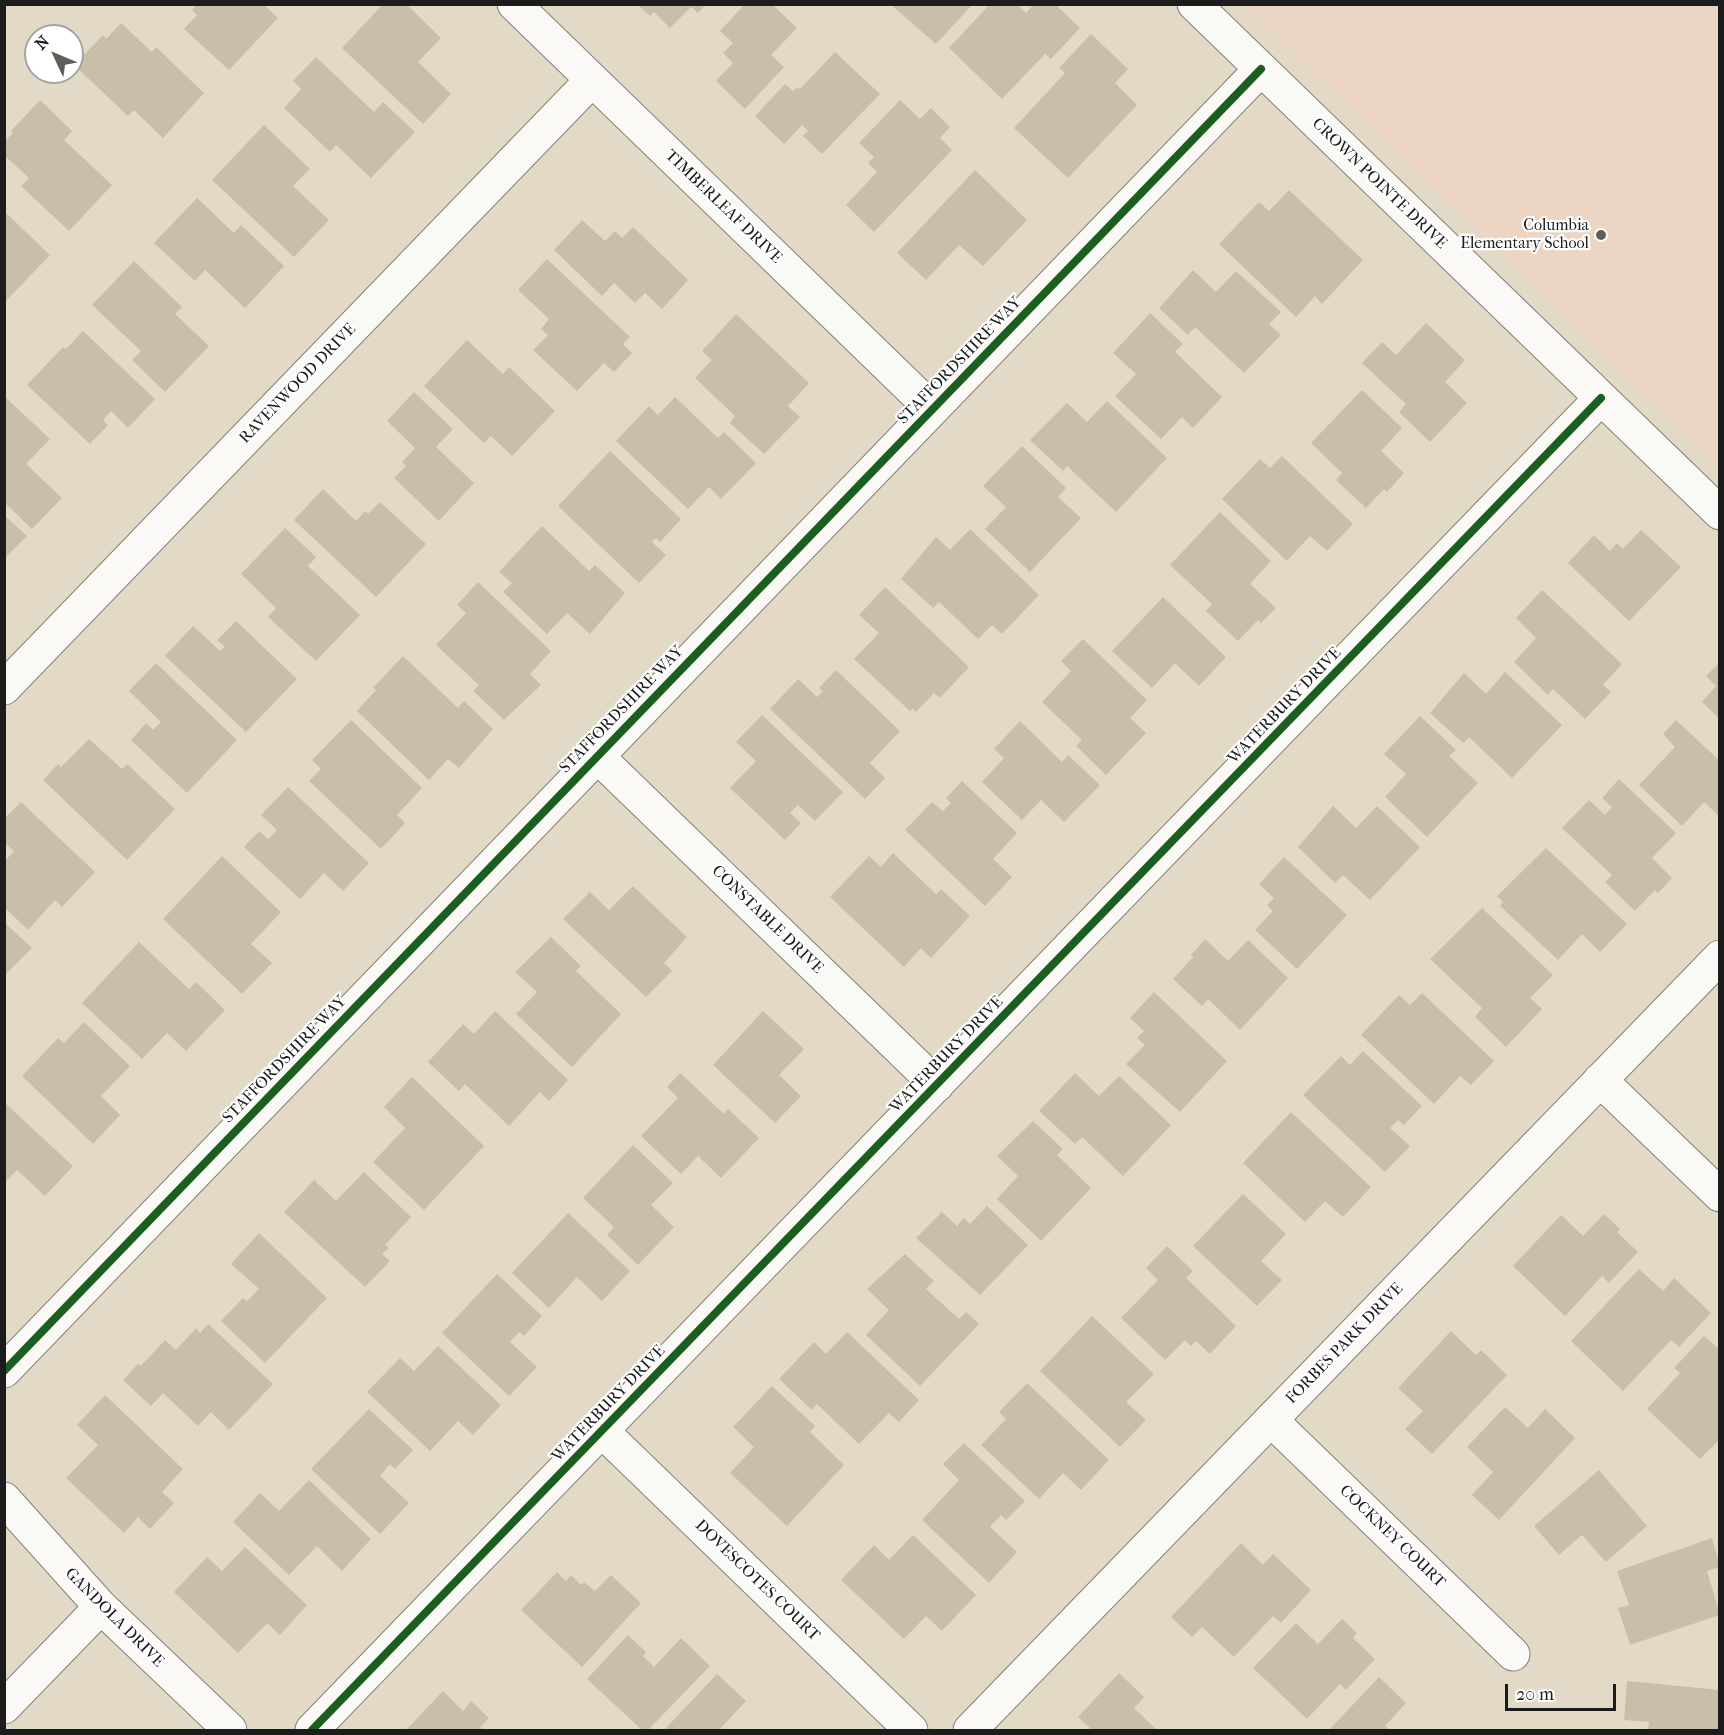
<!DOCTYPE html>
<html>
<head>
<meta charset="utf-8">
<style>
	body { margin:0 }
	#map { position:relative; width:1724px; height:1735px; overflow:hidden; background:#e2dac6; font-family:"IM FELL French Canon",serif }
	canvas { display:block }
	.frame { position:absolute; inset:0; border:6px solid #1c1c1c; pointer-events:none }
	.north { position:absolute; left:24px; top:24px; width:60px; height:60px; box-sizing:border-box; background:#fff; border:2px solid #a4a4a4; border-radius:50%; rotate:314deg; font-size:16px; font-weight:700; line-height:24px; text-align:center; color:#1c1c1c }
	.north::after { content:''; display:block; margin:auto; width:21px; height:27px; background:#615e58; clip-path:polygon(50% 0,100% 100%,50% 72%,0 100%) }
	.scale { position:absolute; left:1505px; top:1684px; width:111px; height:27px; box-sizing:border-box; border:3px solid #1c1c1c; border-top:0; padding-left:8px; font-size:18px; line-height:21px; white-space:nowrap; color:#1c1c1c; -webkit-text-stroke:4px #fff; paint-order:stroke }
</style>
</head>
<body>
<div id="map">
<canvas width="1724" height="1735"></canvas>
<div class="frame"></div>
<div class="north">N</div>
<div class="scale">20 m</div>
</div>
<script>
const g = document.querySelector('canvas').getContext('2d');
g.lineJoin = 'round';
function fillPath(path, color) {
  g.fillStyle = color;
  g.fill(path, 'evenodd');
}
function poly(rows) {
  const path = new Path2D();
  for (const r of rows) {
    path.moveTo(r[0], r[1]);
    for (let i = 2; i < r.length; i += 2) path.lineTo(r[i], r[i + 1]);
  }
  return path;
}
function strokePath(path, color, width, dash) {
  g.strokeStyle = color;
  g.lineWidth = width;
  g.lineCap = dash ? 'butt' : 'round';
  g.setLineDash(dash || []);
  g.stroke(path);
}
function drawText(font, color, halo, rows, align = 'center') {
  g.font = font + ' "IM FELL French Canon",serif';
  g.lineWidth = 4.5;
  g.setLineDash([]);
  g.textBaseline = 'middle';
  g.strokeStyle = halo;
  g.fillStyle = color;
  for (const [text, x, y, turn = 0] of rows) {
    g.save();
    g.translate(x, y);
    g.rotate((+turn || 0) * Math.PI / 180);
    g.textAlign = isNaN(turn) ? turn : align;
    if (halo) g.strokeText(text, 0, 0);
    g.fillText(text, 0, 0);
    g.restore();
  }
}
const built = poly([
	[1244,5,1719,5,1719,466]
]);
const building = poly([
	[197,4,263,4,278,18,229,70,184,29,197,15,192,10],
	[383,4,406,4,441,38,418,62,451,94,423,124,342,48],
	[637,4,706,4,698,13,691,7,670,28,654,12,650,16],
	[745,4,772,4,797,28,771,55,784,67,745,109,716,81,733,63,723,53,733,43,720,31],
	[890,4,973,4,936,44],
	[990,4,1017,4,1026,13,1034,4,1060,4,1058,7,1080,28,1051,59,1045,54,1002,99,949,48],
	[121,23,152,52,156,47,204,93,163,138,134,110,128,116,74,65,103,35,106,39],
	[1091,34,1128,69,1115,83,1137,105,1068,178,1014,128,1065,73,1059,68],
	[835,52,880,94,822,154,803,136,808,131,802,125,784,144,755,116,785,84,793,91,797,87,800,89],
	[316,57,374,112,383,102,415,132,371,178,336,145,330,152,284,108,301,89,293,81],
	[40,100,72,131,64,140,112,185,69,231,21,186,29,178,4,155,4,142,13,133,11,131],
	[900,100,920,119,931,108,950,127,940,138,952,150,874,232,846,205,877,172,868,163,874,157,859,143],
	[264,125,310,169,293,186,329,220,294,257,212,180],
	[975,170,1027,220,983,266,959,245,926,280,897,253],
	[1289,190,1363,260,1322,304,1315,296,1296,317,1219,244,1259,202,1269,211],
	[197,198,234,233,241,225,284,266,245,308,205,270,195,281,154,243],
	[7,214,50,255,4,303,4,216],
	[582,220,605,241,615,231,622,238,633,227,688,280,662,309,645,293,635,303,614,283,602,296,554,250],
	[547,259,630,337,623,344,632,353,614,372,604,363,577,391,533,350,548,335,541,329,549,319,518,290],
	[134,261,182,307,175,314,209,346,165,392,132,360,141,351,92,305],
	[1193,270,1216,292,1236,271,1281,312,1269,324,1281,335,1244,373,1195,327,1188,335,1159,308],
	[1150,313,1183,344,1175,352,1222,397,1193,428,1182,417,1161,439,1115,396,1136,374,1113,353],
	[736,314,809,383,788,406,800,417,764,454,730,423,735,416,695,378,712,360,702,351],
	[1426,323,1465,360,1445,382,1467,403,1430,442,1399,412,1406,404,1362,363,1382,342,1396,355],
	[83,331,155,399,128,428,111,411,103,420,108,425,90,444,27,385,63,347,66,349],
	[467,340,503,374,509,367,555,411,512,456,491,436,484,443,424,386],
	[1362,390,1402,428,1381,451,1404,473,1387,492,1384,489,1366,508,1336,480,1342,473,1311,443],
	[414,392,453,429,436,447,474,483,439,521,394,478,406,466,402,462,415,448,387,421],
	[4,396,50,439,26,464,62,498,32,529,4,502],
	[675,397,718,438,724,432,756,463,721,499,709,487,688,509,616,441,649,406,658,415],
	[1107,401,1167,458,1116,512,1067,466,1063,471,1030,440,1067,403,1087,422],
	[1022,446,1066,488,1058,497,1081,518,1030,572,985,529,1006,507,983,486],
	[610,451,681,519,660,542,656,538,652,542,666,555,639,583,558,506],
	[1282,456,1353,524,1327,551,1310,536,1287,561,1222,499,1260,459,1270,468],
	[323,489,356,521,365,511,368,514,380,502,426,544,376,597,294,520],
	[1220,512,1271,561,1250,584,1276,608,1261,623,1258,620,1238,641,1206,611,1212,604,1170,565],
	[4,515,27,536,4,559],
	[542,526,589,571,595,565,625,593,590,634,567,613,547,634,503,592,512,583,499,572],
	[285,528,316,557,308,566,360,615,316,661,268,617,276,608,241,574],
	[970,529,1039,595,1002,634,992,625,978,639,939,602,933,608,901,579,936,537,950,550],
	[1641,530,1681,567,1629,621,1568,563,1594,535,1610,551,1617,543,1623,549],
	[478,582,551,651,530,674,541,685,504,720,473,691,479,685,436,645,466,613,457,605],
	[885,587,969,667,940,698,934,693,916,712,913,709,910,711,854,659,879,633,859,615],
	[1542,590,1622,664,1603,685,1611,692,1585,719,1553,689,1548,695,1514,662,1536,638,1516,618],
	[1163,597,1226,657,1199,686,1175,663,1152,688,1112,651],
	[236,621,297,679,246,732,165,656,193,626,220,651,225,647,217,640],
	[1083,639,1147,700,1130,718,1146,733,1106,775,1076,746,1082,740,1042,702,1071,671,1061,661],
	[403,656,458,708,464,701,493,729,459,768,448,759,429,780,357,711,376,690,373,688],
	[1720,662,1720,719,1702,702,1716,686,1706,676],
	[156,663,237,740,187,793,131,740,146,723,153,730,161,722,129,691],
	[836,670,900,731,870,763,885,778,865,799,770,709,798,679,817,697,823,691,819,688],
	[1505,672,1562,725,1512,778,1469,737,1463,743,1430,713,1464,673,1486,694],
	[762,715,843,792,815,821,798,805,790,813,801,823,785,840,730,788,756,761,736,742],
	[1420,716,1456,750,1449,756,1478,783,1427,837,1385,797,1406,774,1384,754],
	[351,720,422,788,397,815,405,823,381,849,309,781,321,769,312,760],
	[1676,720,1720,761,1720,817,1704,802,1682,826,1639,785,1675,747,1663,734],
	[1020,721,1062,762,1068,755,1100,785,1064,822,1041,800,1022,820,982,782,1004,758,994,749],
	[89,739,122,769,127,764,175,809,127,860,43,780,58,764,61,767],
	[1619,779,1676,833,1652,858,1672,878,1658,893,1655,890,1635,911,1605,882,1612,875,1562,828,1589,800,1605,815,1612,807,1602,798],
	[962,781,1017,833,993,859,1012,877,985,906,905,830,932,802,943,811,951,803,946,798],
	[288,787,369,863,343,891,324,873,300,899,244,847,259,831,268,839,277,830,261,815],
	[21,802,95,872,62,907,55,900,28,930,5,908,4,862,14,851,4,842,4,819],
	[1333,806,1356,828,1377,806,1420,847,1370,900,1343,875,1335,883,1298,847],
	[1546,848,1627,924,1600,952,1582,934,1558,960,1500,906,1503,902,1497,896],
	[893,853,936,894,941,889,970,916,931,958,921,948,904,967,830,897,869,856,881,867],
	[222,856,281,912,251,944,272,963,242,994,163,919],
	[1284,857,1347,915,1297,969,1255,930,1273,911,1267,905,1274,898,1259,884],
	[633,886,687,937,664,963,672,971,646,997,563,919,590,892,609,910],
	[1482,908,1553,975,1530,998,1542,1009,1506,1047,1475,1017,1482,1008,1430,959],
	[4,922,32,948,4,976],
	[551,937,581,966,576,971,621,1014,572,1067,516,1014,537,992,515,972],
	[1205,939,1228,961,1248,940,1288,978,1240,1030,1208,999,1202,1006,1173,979,1193,957,1191,955],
	[139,942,189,989,196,982,225,1010,186,1051,167,1033,142,1059,82,1003],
	[1154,992,1227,1061,1180,1112,1126,1064,1145,1045,1137,1038,1144,1031,1130,1018],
	[1422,993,1494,1061,1471,1085,1460,1076,1434,1104,1361,1035,1399,995,1410,1005],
	[495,1011,568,1080,549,1101,540,1092,509,1126,465,1084,459,1091,428,1062,463,1024,474,1034],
	[763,1011,804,1049,779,1075,801,1096,775,1123,713,1065],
	[84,1022,130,1066,101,1096,120,1115,93,1144,22,1076,58,1038,64,1043],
	[1363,1051,1422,1106,1404,1125,1398,1120,1390,1128,1410,1146,1385,1172,1303,1095,1341,1056,1350,1065],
	[680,1073,724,1114,728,1109,759,1138,721,1178,698,1156,681,1174,641,1136,678,1098,667,1087],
	[1075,1073,1099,1096,1119,1076,1171,1125,1123,1176,1082,1137,1075,1144,1039,1111],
	[412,1077,484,1146,424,1210,373,1162,405,1128,384,1107],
	[6,1104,73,1166,45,1196,17,1170,4,1183],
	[1291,1112,1371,1187,1343,1217,1325,1201,1305,1222,1243,1163],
	[1033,1121,1063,1149,1057,1155,1091,1188,1041,1241,997,1199,1018,1176,997,1156],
	[633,1145,673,1183,651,1205,674,1227,638,1265,607,1235,614,1227,583,1198],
	[364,1172,411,1217,385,1245,389,1248,382,1254,390,1261,365,1287,284,1212,314,1180,336,1201],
	[1243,1194,1286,1234,1261,1261,1282,1280,1257,1306,1193,1246],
	[987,1206,1028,1245,980,1295,916,1238,942,1212,957,1226,964,1218,970,1224],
	[568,1213,630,1271,602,1301,577,1277,549,1308,512,1273],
	[1604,1214,1620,1229,1617,1232,1638,1252,1609,1283,1602,1276,1565,1316,1513,1266,1561,1215,1583,1236],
	[259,1233,327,1298,265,1363,221,1321,243,1298,247,1301,259,1289,231,1264],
	[1167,1246,1193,1271,1186,1278,1236,1326,1210,1354,1196,1341,1191,1346,1185,1340,1165,1360,1121,1318,1158,1280,1146,1268],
	[905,1254,934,1281,926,1289,959,1319,966,1312,979,1324,920,1386,866,1335,889,1310,867,1289],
	[1639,1269,1663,1291,1674,1278,1711,1313,1679,1347,1671,1340,1623,1391,1571,1341],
	[497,1274,542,1316,524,1336,519,1332,510,1342,537,1367,509,1396,442,1333],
	[1092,1316,1154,1374,1126,1402,1146,1420,1120,1447,1040,1371],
	[208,1324,273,1384,229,1430,211,1412,198,1426,163,1393,151,1406,123,1380,138,1364,141,1366,165,1340,176,1350,196,1328,200,1333],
	[1451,1331,1476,1355,1481,1350,1507,1375,1432,1454,1405,1429,1423,1411,1398,1388],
	[847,1332,919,1400,899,1422,889,1413,859,1444,817,1404,812,1410,779,1379,814,1342,826,1354],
	[1704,1336,1720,1350,1720,1439,1700,1459,1647,1409,1680,1373,1674,1368],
	[438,1346,501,1405,473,1435,458,1421,430,1451,367,1392,400,1358,414,1371],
	[1027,1383,1109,1460,1081,1490,1063,1473,1039,1499,981,1445,1006,1419,999,1412],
	[772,1386,815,1426,810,1432,844,1465,787,1526,730,1473,754,1447,733,1427],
	[105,1395,183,1469,162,1492,174,1503,150,1529,138,1517,124,1533,66,1478,98,1445,77,1425],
	[1505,1407,1528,1428,1545,1409,1575,1438,1499,1520,1472,1495,1493,1472,1467,1447],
	[369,1409,413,1450,395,1469,390,1464,380,1476,409,1503,380,1534,311,1469],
	[964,1443,1025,1501,1006,1520,1001,1515,990,1527,1017,1552,989,1583,922,1520,959,1480,943,1464],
	[1599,1470,1647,1526,1606,1562,1582,1535,1559,1555,1534,1526],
	[309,1480,371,1539,342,1571,317,1546,289,1575,233,1522,260,1493,279,1511],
	[913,1535,976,1595,942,1631,926,1616,904,1639,841,1580,874,1545,889,1560],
	[1712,1538,1720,1567,1707,1571,1720,1615,1630,1645,1618,1608,1629,1605,1617,1571],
	[1241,1543,1263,1565,1273,1554,1311,1590,1281,1623,1273,1616,1234,1657,1202,1627,1192,1637,1171,1617],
	[245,1547,307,1605,280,1635,267,1623,238,1653,174,1592,207,1557,222,1571],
	[557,1572,566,1581,571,1575,581,1585,584,1582,595,1591,611,1575,641,1603,582,1667,521,1610],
	[1342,1619,1357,1633,1353,1638,1375,1659,1346,1690,1340,1684,1307,1719,1253,1668,1296,1623,1318,1644],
	[628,1635,646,1652,643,1656,654,1667,681,1638,710,1666,648,1730,642,1730,587,1679],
	[1119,1673,1144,1697,1134,1708,1157,1730,1087,1730,1090,1728,1078,1717],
	[717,1674,746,1701,719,1730,664,1730],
	[1379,1677,1406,1703,1385,1726,1390,1730,1329,1730],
	[1627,1681,1720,1690,1720,1730,1648,1730,1649,1722,1624,1720],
	[443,1691,463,1711,471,1701,489,1718,480,1727,483,1730,406,1730]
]);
const minor = poly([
	[514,4,932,409],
	[1194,4,1720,513],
	[4,688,592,80],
	[597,756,937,1085],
	[1600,1080,1720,1195],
	[4,1371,1261,69],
	[1271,1420,1513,1654],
	[602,1431,911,1730],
	[4,1499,101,1607,230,1730],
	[4,1707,101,1607],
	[312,1730,1601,398],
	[970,1730,1720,957]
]);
const cycleway = poly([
	[4,1371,1261,69],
	[312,1730,1601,398]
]);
const markers = [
	[1601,235,6,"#615e58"]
];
const streetNames = [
	["CROWN POINTE DRIVE",1379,184,44],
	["TIMBERLEAF DRIVE",723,207,44],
	["STAFFORDSHIRE WAY",960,361,-46],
	["RAVENWOOD DRIVE",298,384,-46],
	["WATERBURY DRIVE",1285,706,-46],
	["STAFFORDSHIRE WAY",622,710,-46],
	["CONSTABLE DRIVE",767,920,44],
	["WATERBURY DRIVE",947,1055,-46],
	["STAFFORDSHIRE WAY",285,1060,-46],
	["FORBES PARK DRIVE",1345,1344,-46],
	["WATERBURY DRIVE",609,1404,-46],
	["COCKNEY COURT",1392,1537,44],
	["DOVESCOTES COURT",757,1581,44],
	["GANDOLA DRIVE",114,1618,45]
];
const poiNames = [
	["Columbia",1589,226],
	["Elementary School",1589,244]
];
fillPath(built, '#ecd6c3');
fillPath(building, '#cbbea9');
strokePath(minor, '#858177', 35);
strokePath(minor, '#fbf9f6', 33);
strokePath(cycleway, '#1b5e20', 8);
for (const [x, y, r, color] of markers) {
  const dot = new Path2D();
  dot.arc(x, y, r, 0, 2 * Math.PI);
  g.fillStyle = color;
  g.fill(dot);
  strokePath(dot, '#fff', 2);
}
drawText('16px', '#1c1c1c', '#fff', streetNames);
drawText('16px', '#1c1c1c', '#fff', poiNames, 'right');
</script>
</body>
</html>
